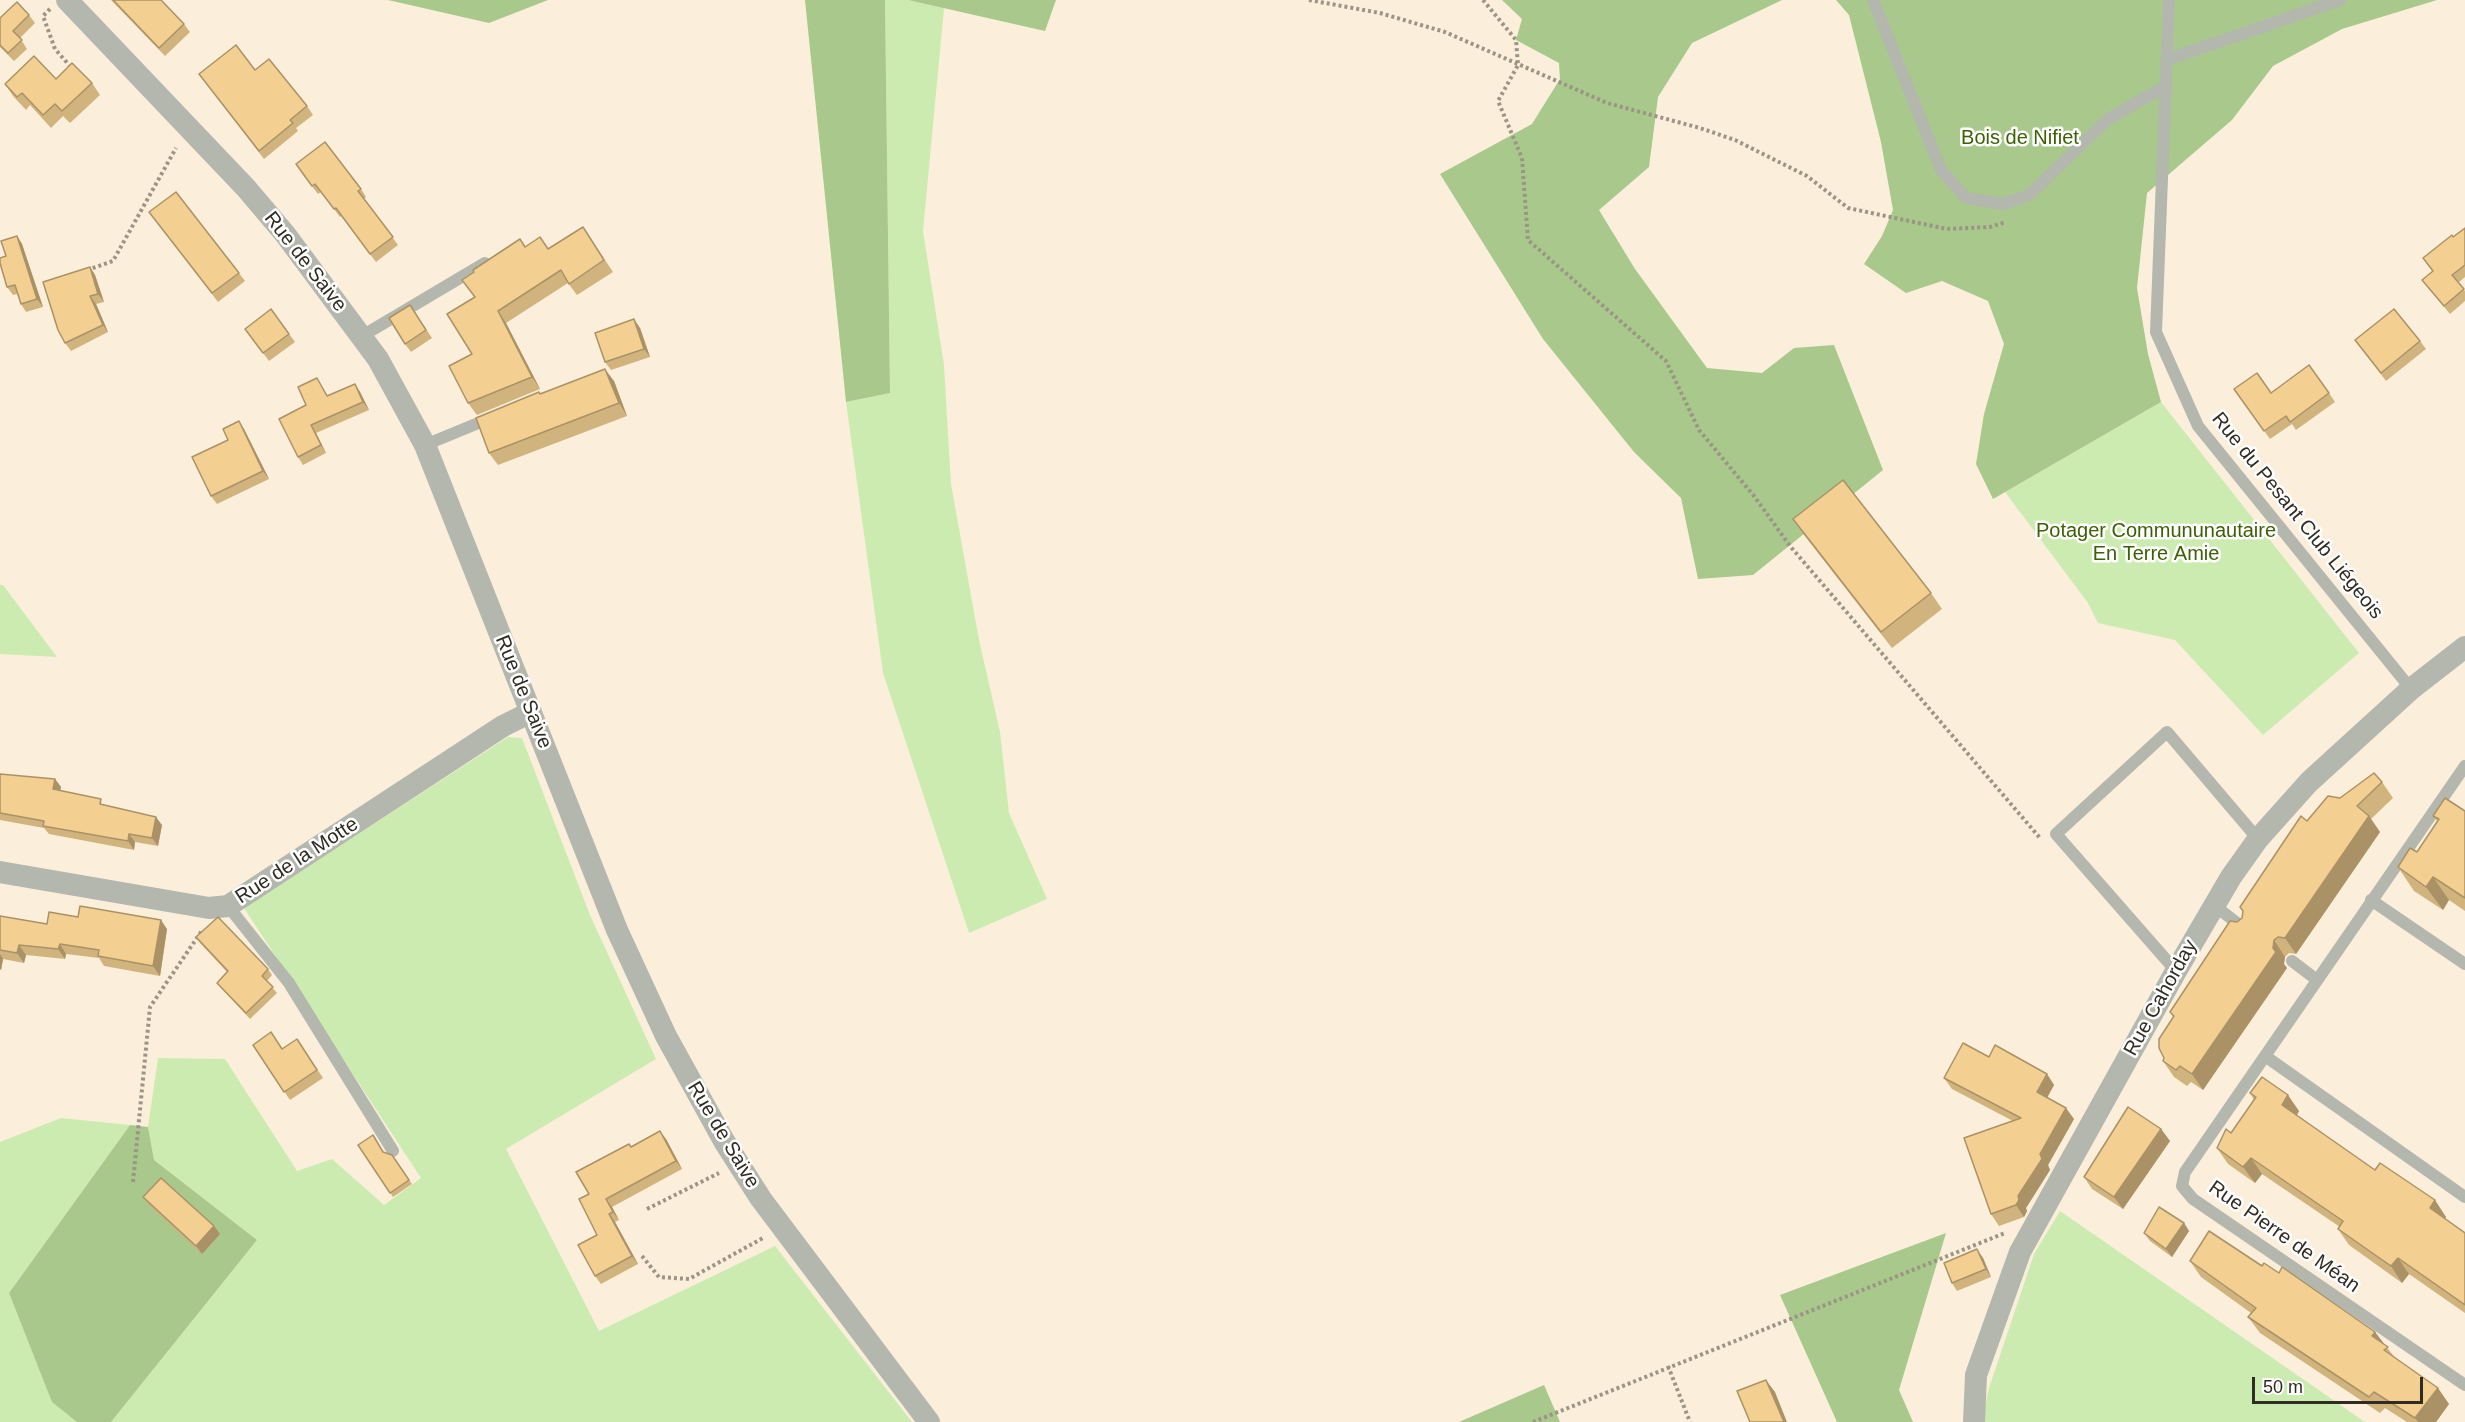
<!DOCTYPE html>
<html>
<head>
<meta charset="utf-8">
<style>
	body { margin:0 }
	#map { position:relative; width:2465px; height:1422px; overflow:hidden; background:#fbefdb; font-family:Arial,sans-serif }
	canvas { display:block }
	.scale { position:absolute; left:2252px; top:1377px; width:171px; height:27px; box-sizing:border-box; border:3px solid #302c24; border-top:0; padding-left:8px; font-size:18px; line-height:21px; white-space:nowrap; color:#302c24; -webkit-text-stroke:4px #fefefe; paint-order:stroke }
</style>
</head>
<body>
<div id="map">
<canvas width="2465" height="1422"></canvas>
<div class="scale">50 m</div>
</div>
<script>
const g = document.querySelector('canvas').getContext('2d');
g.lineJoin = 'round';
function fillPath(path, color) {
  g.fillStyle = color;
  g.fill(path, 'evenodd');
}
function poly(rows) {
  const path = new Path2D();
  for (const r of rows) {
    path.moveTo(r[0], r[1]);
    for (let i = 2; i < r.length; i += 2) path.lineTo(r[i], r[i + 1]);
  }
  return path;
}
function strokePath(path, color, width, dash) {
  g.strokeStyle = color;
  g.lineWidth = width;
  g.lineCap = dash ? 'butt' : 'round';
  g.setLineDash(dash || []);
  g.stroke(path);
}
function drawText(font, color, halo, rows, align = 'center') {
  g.font = font + ' Arial,sans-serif';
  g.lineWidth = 5;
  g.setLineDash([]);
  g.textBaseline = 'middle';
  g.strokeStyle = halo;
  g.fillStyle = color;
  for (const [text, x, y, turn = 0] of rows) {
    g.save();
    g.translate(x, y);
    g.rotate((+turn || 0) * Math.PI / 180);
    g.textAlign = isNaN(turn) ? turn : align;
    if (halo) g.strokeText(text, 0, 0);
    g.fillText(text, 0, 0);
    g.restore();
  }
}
const green = poly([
	[885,0,908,0,944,8,923,231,944,365,951,484,979,640,1000,732,1009,813,1047,899,969,933,883,673,846,402,890,393],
	[2161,402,2359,653,2263,735,2175,640,2098,623,2088,603,2005,492],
	[0,585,3,585,57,657,0,654],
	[508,737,522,738,590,915,656,1059,506,1149,599,1331,775,1246,912,1422,111,1422,257,1240,154,1160,148,1127,158,1058,225,1059,297,1171,332,1159,384,1205,421,1178,244,908],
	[61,1118,130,1125,9,1293,52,1401,77,1422,0,1422,0,1142],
	[2060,1211,2365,1422,1982,1422,1989,1388,2034,1254]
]);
const forest = poly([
	[388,0,548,0,489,23],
	[805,0,885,0,890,393,846,402],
	[908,0,1056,0,1045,31],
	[1502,0,1782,0,1692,43,1658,97,1649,167,1599,210,1635,269,1707,368,1762,373,1794,348,1834,345,1883,470,1753,575,1698,579,1681,498,1634,452,1543,339,1440,174,1532,124,1560,79,1559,63,1516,40,1522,19],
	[1836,0,2437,0,2342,29,2273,66,2232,120,2147,193,2137,288,2148,354,2161,402,1993,499,1976,464,1984,414,2004,344,1988,301,1942,281,1906,293,1864,264,1882,236,1893,210,1881,142,1849,15],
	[130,1125,148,1127,154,1160,257,1240,111,1422,77,1422,52,1402,9,1293],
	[1946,1233,1899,1390,1913,1422,1837,1422,1780,1295],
	[1544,1385,1560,1422,1459,1422]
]);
const path = poly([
	[1309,0,1380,13,1445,32,1607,103,1700,128,1735,140,1807,176,1848,208,1947,229,1990,227,2006,222],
	[1483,0,1516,40,1518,65,1498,101,1522,158,1528,240,1666,361,1699,430,1754,496,1790,546,2040,838],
	[50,9,43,16,55,49,69,65],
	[87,270,113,261,176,148],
	[133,1182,150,1007,203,929],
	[647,1209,719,1173],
	[642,1256,659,1277,689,1279,763,1238],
	[1668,1366,1690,1422],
	[1533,1422,2005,1233]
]);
const lane = poly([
	[1873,0,1941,170,1966,198,2003,204,2029,195,2107,120,2165,86],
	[2169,0,2156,332,2198,426,2411,689],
	[2166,60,2340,0],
	[362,336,485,263],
	[425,445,493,417],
	[2465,766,2185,1172,2182,1186,2193,1199,2465,1385],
	[2371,900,2465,964],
	[228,906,289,983,393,1151],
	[2215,906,2246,930],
	[2292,961,2317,980],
	[2176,971,2056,834,2167,732,2258,839],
	[2265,1056,2465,1197]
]);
const street = poly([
	[67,0,246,188,285,234,378,359,425,445,617,930,666,1036,724,1141,761,1199,929,1422],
	[0,872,209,908,228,906,503,726,531,712],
	[1974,1422,1976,1375,2020,1252,2176,971,2231,877,2258,839,2309,782,2411,689,2465,647]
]);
const wall = poly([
	[111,0,161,0,184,24,190,32,165,56],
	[29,15,35,23,20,38,27,49,14,61,0,47,0,18],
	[255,70,307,106,313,115,296,128,298,131,264,159,199,74],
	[56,79,92,83,100,95,70,123,63,116,51,128,30,105,26,110,13,96,5,84],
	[301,172,361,189,366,197,364,199,398,245,376,262,341,216,340,217,321,192,318,194],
	[149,212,239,273,245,281,218,302],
	[2465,228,2465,277,2458,283,2465,291,2465,301,2450,314,2422,280,2433,271,2423,258,2453,237],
	[17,236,22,244,43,307,26,312,21,304,17,294,13,295,7,287,6,256],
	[540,237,548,249,591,239,613,272,577,295,568,283,506,323,540,389,477,415,468,403,472,354,474,297,525,247],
	[90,267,95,275,104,302,96,304,108,332,71,351,65,343],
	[410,305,432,338,411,352,405,344],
	[271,309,295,342,269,361,245,329],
	[640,328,650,357,611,370,605,362],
	[2355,340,2420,341,2426,349,2386,381],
	[317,378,328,396,355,384,360,392,369,410,316,433,326,453,303,465,298,457],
	[614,381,627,416,498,465,489,453,540,393],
	[2234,389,2271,393,2329,393,2335,402,2296,430,2292,424,2270,439],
	[244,429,269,479,217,504,211,496,228,440],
	[1793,519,1931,593,1942,609,1892,648,1804,535],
	[0,774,55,779,61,787,60,790,162,825,158,846,135,842,134,850,49,834,44,828,0,820],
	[2382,782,2393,798,2371,819,2380,832,2296,954,2289,953,2285,957,2284,964,2287,968,2203,1090,2191,1082,2187,1086,2174,1077,2163,1061,2173,1017,2170,1012,2237,922,2242,918,2307,821],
	[2465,811,2465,911,2449,900,2443,910,2414,891,2398,867,2417,852,2437,821,2433,816],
	[0,916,47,924,78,917,167,929,160,976,104,966,99,958,66,954,65,959,26,955,24,963,3,959,1,970,0,970],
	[196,937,268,969,272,975,267,981,277,993,250,1019,221,988,217,983,227,972,200,943],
	[297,1039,323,1078,290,1100,253,1045,282,1049],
	[1989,1057,2047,1074,2054,1085,2047,1098,2074,1119,2048,1165,2050,1170,2026,1208,2027,1211,2024,1217,1999,1226,1991,1214,2013,1121,1952,1089,1944,1078],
	[2250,1093,2299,1111,2297,1115,2375,1170,2446,1217,2445,1219,2465,1233,2465,1313,2409,1274,2402,1283,2349,1245,2338,1229,2340,1227,2262,1174,2255,1183,2228,1164,2217,1148,2231,1133,2254,1100],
	[2161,1129,2170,1141,2123,1209,2092,1189,2084,1177],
	[666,1139,682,1169,612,1207,619,1220,615,1222,638,1264,601,1284,595,1276,597,1235,589,1194,631,1147],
	[358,1145,392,1155,412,1184,393,1197],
	[143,1197,220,1234,202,1254,149,1205],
	[2184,1223,2189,1231,2172,1257,2150,1241,2144,1233],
	[1983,1258,1991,1277,1957,1291,1952,1283],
	[2190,1261,2262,1266,2279,1273,2375,1332,2396,1359,2449,1404,2436,1422,2407,1422,2385,1408,2380,1413,2260,1333,2248,1317,2251,1313,2201,1277]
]);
const shadedWall = poly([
	[17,236,22,244,43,307,37,299],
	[90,267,95,275,104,302,98,294],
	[90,296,96,304,108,332,103,325],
	[498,311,506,323,540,389,532,377],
	[634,319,640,328,650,357,644,349],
	[605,369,614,381,627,416,619,403],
	[355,384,360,392,369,410,363,402],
	[239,421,244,429,269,479,263,471],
	[311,425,316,433,326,453,321,445],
	[55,779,61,787,59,797,53,789],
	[2369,816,2380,832,2296,954,2285,938],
	[156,817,162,825,158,846,152,838],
	[129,834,135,842,134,850,128,841],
	[2433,877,2449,900,2443,910,2426,887],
	[161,920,167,929,160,976,153,966],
	[2274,940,2285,957,2284,964,2287,968,2203,1090,2192,1074,2273,948],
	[60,944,66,954,65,959,58,949],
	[19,945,26,955,24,963,17,953],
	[0,954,3,959,1,970,0,968],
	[2047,1074,2054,1085,2044,1103,2037,1092],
	[2288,1095,2299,1111,2293,1121,2282,1105],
	[2066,1108,2074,1119,2048,1165,2050,1170,2026,1208,2027,1211,2024,1217,2016,1205,2018,1196,2040,1154],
	[2161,1129,2170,1141,2123,1209,2114,1197],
	[660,1131,666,1139,682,1169,676,1161],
	[2251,1158,2262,1174,2255,1183,2243,1167],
	[606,1199,612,1207,619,1220,613,1212],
	[2435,1200,2446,1217,2441,1224,2430,1208],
	[609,1214,615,1222,638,1264,632,1256],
	[2184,1223,2189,1231,2172,1257,2166,1249],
	[214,1226,220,1234,202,1254,196,1246],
	[1977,1249,1983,1258,1991,1277,1986,1269],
	[2398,1258,2409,1274,2402,1283,2391,1266],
	[2375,1332,2387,1348,2372,1336],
	[1766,1380,1775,1392,1787,1422,1784,1422],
	[2438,1388,2449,1404,2436,1422,2418,1422,2415,1418]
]);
const building = poly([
	[113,0,161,0,184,24,159,48,113,0],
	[17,2,29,15,13,31,22,40,8,53,0,45,0,18,17,2],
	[236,45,255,70,269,59,307,106,290,120,293,123,259,151,199,74,236,45],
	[34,56,56,79,72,63,92,83,62,111,55,104,43,115,22,93,17,97,5,84,34,56],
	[325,142,361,189,358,191,393,237,370,254,336,208,334,209,315,184,312,186,296,164,325,142],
	[176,192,239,273,212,293,149,212,176,192],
	[583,227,604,260,569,284,561,270,498,311,532,377,468,403,449,366,472,354,447,314,475,297,462,280,474,272,473,270,520,239,525,247,540,237,548,249,583,227],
	[2465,228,2465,265,2452,275,2464,289,2444,306,2422,280,2433,271,2423,258,2452,235,2453,237,2465,228],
	[17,236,37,299,21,304,15,285,7,287,0,263,0,258,6,256,1,241,17,236],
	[90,267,98,294,90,296,103,325,65,343,58,330,43,282,90,267],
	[410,305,426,330,405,344,389,318,410,305],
	[271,309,289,334,263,353,245,329,271,309],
	[2394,309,2420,341,2381,373,2355,340,2394,309],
	[634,319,644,349,605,362,595,333,634,319],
	[2309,365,2329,393,2290,422,2286,416,2264,431,2234,389,2257,373,2271,393,2309,365],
	[605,369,619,403,489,453,476,418,539,392,540,394,605,369],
	[317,378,327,396,355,384,363,402,311,425,321,445,298,457,279,419,306,405,298,387,317,378],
	[239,421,263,471,211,496,192,457,228,440,223,429,239,421],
	[1843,480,1931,593,1881,632,1793,519,1843,480],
	[2374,773,2382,782,2357,806,2369,816,2285,938,2278,937,2274,940,2273,948,2276,952,2192,1074,2180,1066,2176,1070,2163,1061,2164,1058,2159,1048,2159,1039,2174,1016,2170,1012,2230,921,2237,922,2242,918,2243,911,2240,907,2301,816,2307,821,2328,796,2340,798,2374,773],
	[0,774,55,779,53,789,101,799,100,804,156,817,152,838,129,834,128,841,43,826,44,821,0,813,0,774],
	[2445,798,2465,811,2465,898,2433,877,2426,887,2398,867,2410,848,2417,852,2439,819,2433,816,2445,798],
	[80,906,161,920,153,966,98,956,99,950,60,944,58,949,19,945,17,953,0,950,0,916,47,924,49,912,78,917,80,906],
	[218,917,268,969,262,976,273,987,246,1013,217,983,228,971,196,937,218,917],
	[271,1032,282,1049,297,1039,317,1070,284,1092,253,1045,271,1032],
	[1963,1043,1989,1057,1995,1045,2047,1074,2037,1092,2066,1108,2040,1154,2042,1159,2018,1196,2019,1200,2016,1205,1991,1214,1964,1138,2021,1118,1944,1078,1963,1043],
	[2262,1077,2288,1095,2282,1105,2375,1170,2380,1163,2435,1200,2430,1208,2465,1233,2465,1305,2398,1258,2391,1266,2338,1229,2343,1221,2251,1158,2243,1167,2217,1148,2226,1129,2231,1133,2256,1097,2250,1093,2262,1077],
	[2128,1107,2161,1129,2114,1197,2084,1177,2128,1107],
	[660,1131,676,1161,606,1199,613,1212,609,1214,632,1256,595,1276,578,1245,597,1235,579,1199,589,1194,576,1172,629,1144,631,1147,660,1131],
	[373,1135,383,1152,392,1155,409,1180,390,1193,358,1145,373,1135],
	[161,1178,214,1226,196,1246,143,1197,161,1178],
	[2159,1207,2184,1223,2166,1249,2144,1233,2159,1207],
	[2209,1231,2262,1266,2264,1263,2279,1273,2282,1267,2375,1332,2372,1336,2388,1347,2384,1350,2438,1388,2415,1418,2374,1392,2369,1397,2248,1317,2256,1308,2190,1261,2209,1231],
	[1977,1249,1986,1269,1952,1283,1944,1263,1977,1249],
	[1766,1380,1784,1422,1750,1422,1737,1391,1766,1380]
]);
const parkNames = [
	["Bois de Nifiet",2020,138],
	["Potager Commununautaire",2156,531],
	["En Terre Amie",2156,554]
];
const streetNames = [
	["Rue de Saive",305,262,52],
	["Rue du Pesant Club Liégeois",2297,516,51],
	["Rue de Saive",523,692,68],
	["Rue de la Motte",297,861,-33],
	["Rue Cahorday",2161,998,-61],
	["Rue de Saive",723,1135,59],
	["Rue Pierre de Méan",2284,1237,35]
];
fillPath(green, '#ccebb1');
fillPath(forest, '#a8c88c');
strokePath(path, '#9c9485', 4, [3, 3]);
strokePath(lane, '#b3b7ae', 12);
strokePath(street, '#b3b7ae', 22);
fillPath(wall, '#d1b37e');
fillPath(shadedWall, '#aa9266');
fillPath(building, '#f3d092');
strokePath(building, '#aa9266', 1.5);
drawText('20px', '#3c6004', '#fefefe', parkNames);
drawText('20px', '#302c24', '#fefefe', streetNames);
</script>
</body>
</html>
